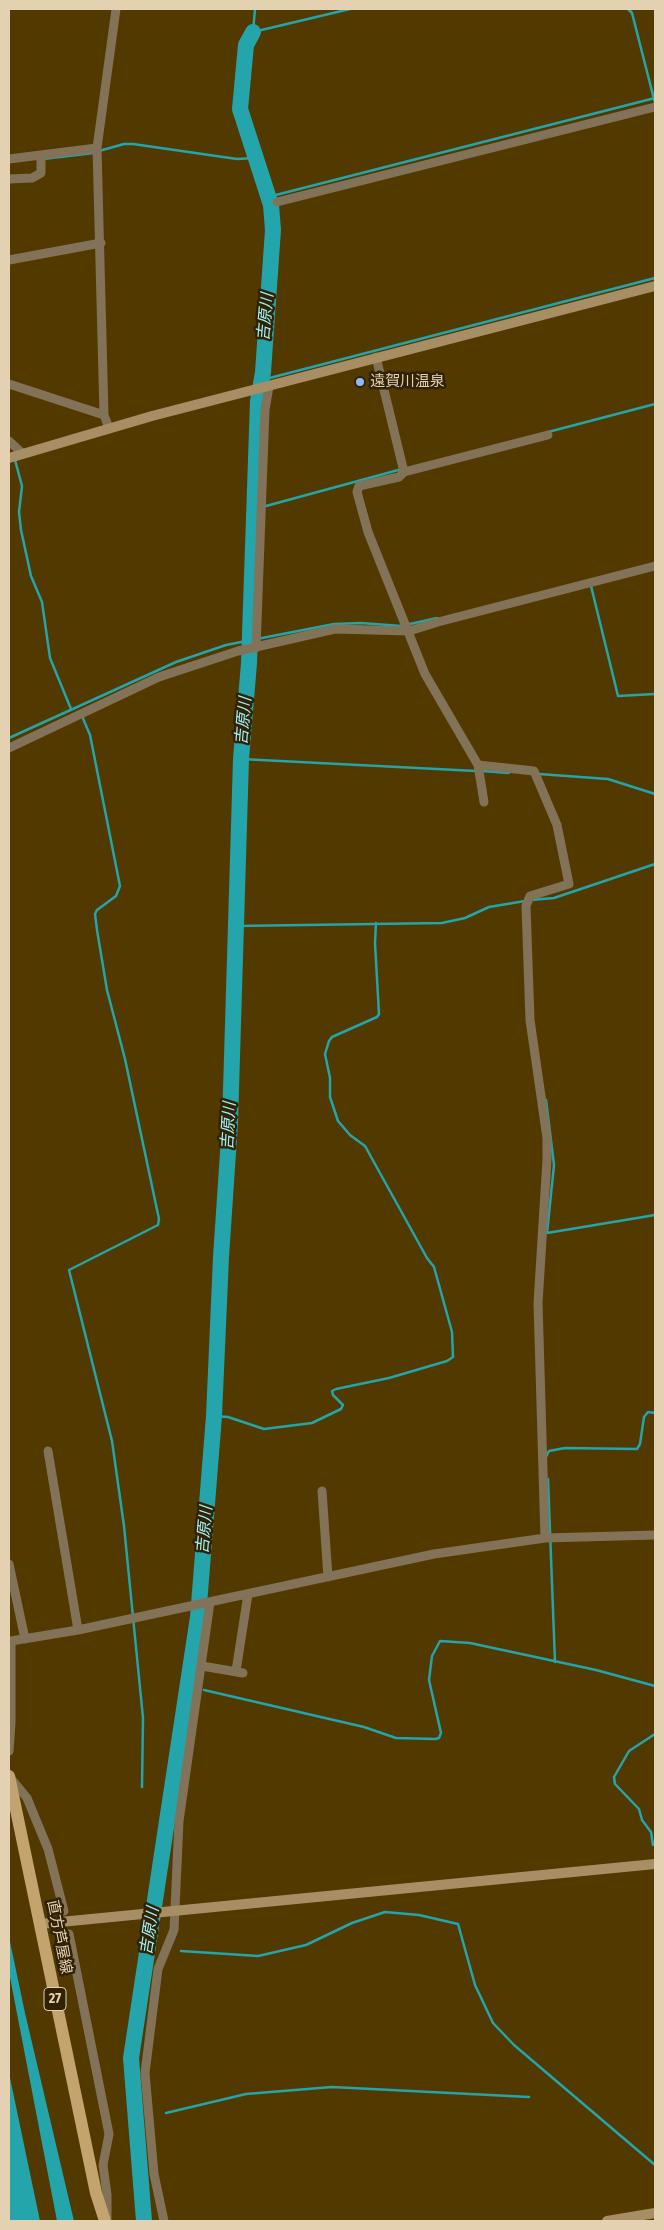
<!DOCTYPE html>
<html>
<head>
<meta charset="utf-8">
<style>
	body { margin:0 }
	#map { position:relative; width:664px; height:2230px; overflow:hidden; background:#523900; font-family:"Fira Sans Condensed",sans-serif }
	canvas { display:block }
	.frame { position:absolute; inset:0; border:10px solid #e4d1b2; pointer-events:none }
</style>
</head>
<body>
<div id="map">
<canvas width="664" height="2230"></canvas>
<div class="frame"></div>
</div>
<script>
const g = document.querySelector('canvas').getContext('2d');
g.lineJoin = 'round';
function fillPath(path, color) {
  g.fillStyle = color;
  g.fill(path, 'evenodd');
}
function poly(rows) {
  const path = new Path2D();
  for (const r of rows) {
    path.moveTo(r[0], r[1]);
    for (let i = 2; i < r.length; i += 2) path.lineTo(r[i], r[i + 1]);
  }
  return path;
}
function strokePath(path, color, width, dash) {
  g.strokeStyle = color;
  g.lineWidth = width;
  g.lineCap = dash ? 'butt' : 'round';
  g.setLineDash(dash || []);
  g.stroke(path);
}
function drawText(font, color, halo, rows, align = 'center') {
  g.font = font + ' "Fira Sans Condensed","Noto Sans JP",sans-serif';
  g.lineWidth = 5;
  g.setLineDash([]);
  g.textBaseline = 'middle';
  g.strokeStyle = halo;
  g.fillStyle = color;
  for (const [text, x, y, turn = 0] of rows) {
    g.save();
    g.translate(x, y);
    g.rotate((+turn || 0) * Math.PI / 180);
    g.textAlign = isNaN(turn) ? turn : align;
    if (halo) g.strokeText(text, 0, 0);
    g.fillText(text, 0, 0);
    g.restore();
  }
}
const water = poly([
	[9,1937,25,2013,74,2221,57,2221,9,1972],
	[9,2073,40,2221,9,2221]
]);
const stream = poly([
	[255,9,253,32,350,9],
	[628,9,632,13,655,103],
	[99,151,124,144,133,144,237,159,256,158],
	[43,159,94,153],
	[268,197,655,98],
	[262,380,655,278],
	[548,432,655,404],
	[15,460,22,486,19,512,21,530,31,576,42,602,50,658,71,709],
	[255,509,402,469],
	[591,586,618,696,655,694],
	[82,716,90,735,120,886,116,896,97,910,95,914,97,930,107,990,125,1059,159,1219,158,1225,154,1227,69,1270,112,1441,124,1526,143,1718,142,1787],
	[9,738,176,662,226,645,334,624,361,623,401,626,437,618],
	[241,759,476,771],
	[482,771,509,773],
	[539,774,608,779,655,794],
	[530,900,554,898,655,864],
	[236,926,442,923,465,918,489,907,525,901],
	[546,1100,554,1165,547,1233,655,1215],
	[214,1416,228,1417,264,1429,312,1423,341,1409,343,1405,333,1395,332,1391,336,1389,389,1378,447,1361,453,1357,452,1332,434,1267,427,1258,365,1146,350,1135,338,1121,330,1097,330,1078,325,1054,329,1041,332,1037,377,1017,379,1014,375,943,376,923],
	[546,1457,549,1451,565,1448,637,1449,640,1444,644,1417,648,1412,655,1413],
	[548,1479,555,1662],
	[204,1690,364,1727,396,1738,435,1739,439,1738,441,1733,429,1680,432,1656,440,1641,470,1643,596,1670,655,1686],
	[653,1845,651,1832,642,1820,639,1809,615,1784,614,1777,629,1751,655,1734],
	[148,1949,154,1949],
	[181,1951,258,1956,306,1945,352,1923,385,1912,419,1915,458,1924,475,1985,493,2023,514,2045,655,2165],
	[166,2113,246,2094,332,2087,529,2097]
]);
const river = poly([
	[144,2221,131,2058,198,1617,214,1416,221,1257,230,1123,241,759,249,663,258,401,263,372,273,230,271,205,240,109,246,45,253,32]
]);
const street = poly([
	[9,159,97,148],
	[9,179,32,178,41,173,41,155],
	[277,202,655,107],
	[9,260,101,243],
	[376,357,404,472],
	[9,384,104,415],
	[109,428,104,415,97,148,116,9],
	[9,441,23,454],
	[256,648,265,410,269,386],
	[9,748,159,677,238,651,335,629,409,631,438,622,655,566],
	[478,765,534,771,557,825,569,884,530,896,526,906,530,1020,547,1138,547,1160,538,1303,545,1538],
	[484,802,478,765,425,674,368,532,357,492,359,486,399,477,404,472,548,435],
	[48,1451,78,1630],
	[322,1491,328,1577],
	[9,1564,25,1639],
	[202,1666,243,1673],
	[236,1671,248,1594],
	[9,1751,11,1723,11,1641,78,1630,434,1554,545,1538,655,1535],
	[9,1776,27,1798,48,1849,64,1911],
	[69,1934,109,2134,103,2165,107,2195,107,2219],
	[164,2221,154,2174,145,2073,158,1969,174,1930,179,1821,210,1602]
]);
const secondary = poly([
	[9,458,152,416,655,286],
	[40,1924,655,1864],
	[607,2221,655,2213]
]);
const primary = poly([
	[9,1776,96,2193,105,2221]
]);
const markers = [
	[360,382,5,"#8fb8fd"]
];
const shields = [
	[55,1999,22]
];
const shieldNames = [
	["27",55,1999]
];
const poiNames = [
	["遠賀川温泉",370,382]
];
const streetNames = [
	["直方芦屋線",59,1937,79]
];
const waterNames = [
	["吉原川",266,317,-85],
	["吉原川",244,721,-85],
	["吉原川",229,1126,-87],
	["吉原川",205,1530,-85],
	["吉原川",150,1931,-81]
];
fillPath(water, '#24a4ab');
strokePath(stream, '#24a4ab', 2.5);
strokePath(river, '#24a4ab', 16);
strokePath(street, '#827258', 9);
strokePath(secondary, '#a78e65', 10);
strokePath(primary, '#c3a46e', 12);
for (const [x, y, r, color] of markers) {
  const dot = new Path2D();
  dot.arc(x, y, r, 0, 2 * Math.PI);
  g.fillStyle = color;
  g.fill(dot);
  strokePath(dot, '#312206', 2);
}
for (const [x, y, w] of shields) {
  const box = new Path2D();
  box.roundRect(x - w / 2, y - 11.5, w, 23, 4);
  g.fillStyle = '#312206';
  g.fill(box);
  strokePath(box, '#e4d1b2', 1);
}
drawText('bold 14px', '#e4d1b2', null, shieldNames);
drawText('15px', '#e4d1b2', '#312206', poiNames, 'left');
drawText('15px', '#e4d1b2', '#312206', streetNames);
drawText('italic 16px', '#a2f5fa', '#312206', waterNames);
</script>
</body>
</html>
